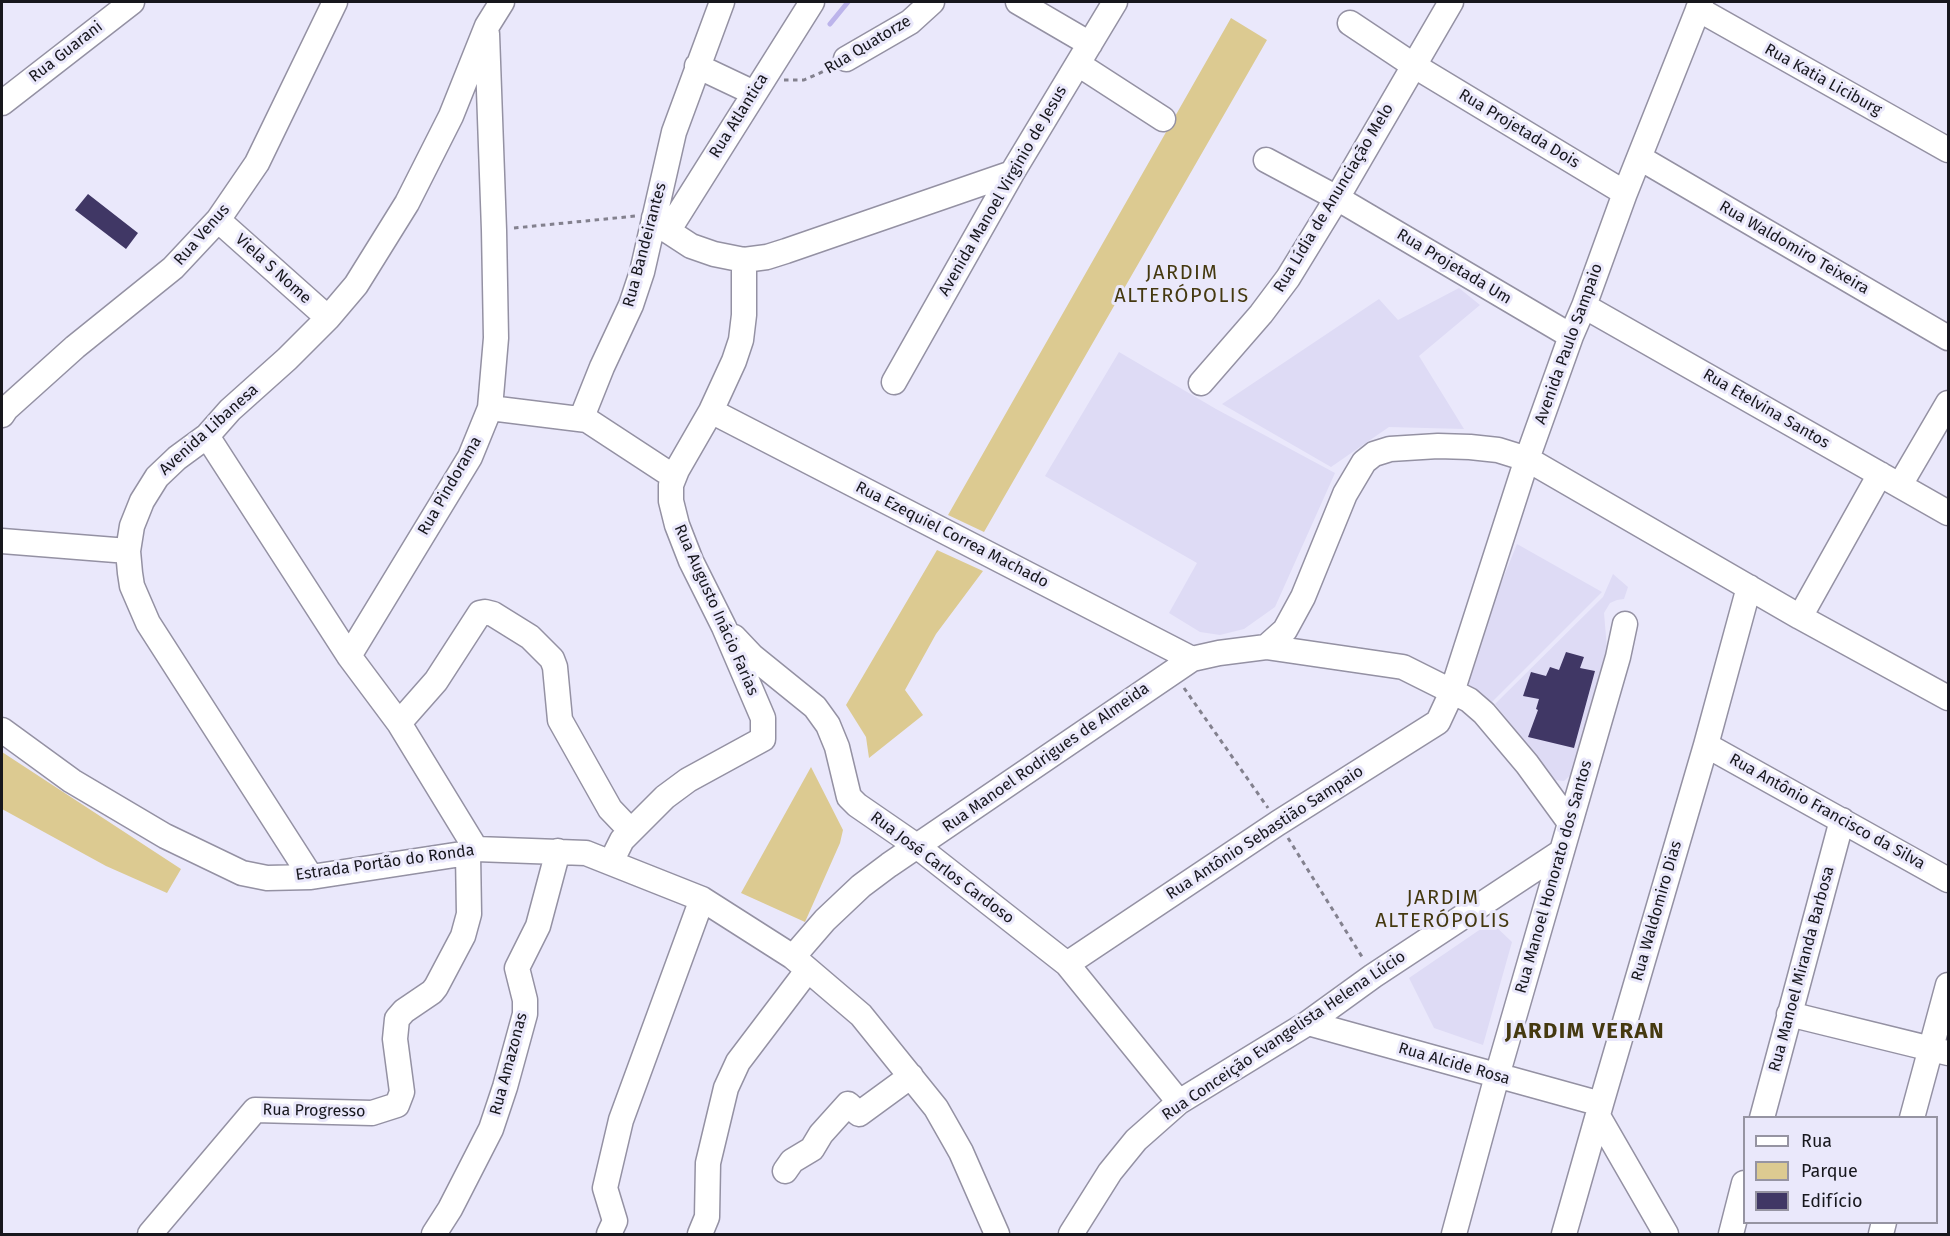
<!DOCTYPE html>
<html>
<head>
<meta charset="utf-8">
<style>
	body { margin:0 }
	#map { position:relative; width:1950px; height:1236px; overflow:hidden; background:#eae8fb; font-family:"Fira Sans",sans-serif }
	canvas { display:block }
	.frame { position:absolute; inset:0; border:3px solid #17171d; pointer-events:none }
	.legend { position:absolute; left:1743px; top:1116px; width:195px; height:108px; box-sizing:border-box; background:#eae8fb; border:2px solid #9694a2; margin:0; padding:8px 10px; list-style:none; font-size:18px; color:#17171d }
	.legend li { display:flex; align-items:center; gap:12px; height:30px }
	.legend b { width:30px; border:2px solid #9694a2 }
</style>
</head>
<body>
<div id="map">
<canvas width="1950" height="1236"></canvas>
<div class="frame"></div>
<ul class="legend">
<li><b style="height:8px;background:#fff"></b>Rua</li>
<li><b style="height:16px;background:#dcca91"></b>Parque</li>
<li><b style="height:16px;background:#403765"></b>Edifício</li>
</ul>
</div>
<script>
const g = document.querySelector('canvas').getContext('2d');
g.lineJoin = 'round';
function fillPath(path, color) {
  g.fillStyle = color;
  g.fill(path, 'evenodd');
}
function poly(rows) {
  const path = new Path2D();
  for (const r of rows) {
    path.moveTo(r[0], r[1]);
    for (let i = 2; i < r.length; i += 2) path.lineTo(r[i], r[i + 1]);
  }
  return path;
}
function strokePath(path, color, width, dash) {
  g.strokeStyle = color;
  g.lineWidth = width;
  g.lineCap = dash ? 'butt' : 'round';
  g.setLineDash(dash || []);
  g.stroke(path);
}
function drawText(font, color, halo, rows, align = 'center') {
  g.font = font + ' "Fira Sans",sans-serif';
  g.lineWidth = 6;
  g.setLineDash([]);
  g.textBaseline = 'middle';
  g.strokeStyle = halo;
  g.fillStyle = color;
  for (const [text, x, y, turn = 0] of rows) {
    g.save();
    g.translate(x, y);
    g.rotate((+turn || 0) * Math.PI / 180);
    g.textAlign = isNaN(turn) ? turn : align;
    if (halo) g.strokeText(text, 0, 0);
    g.fillText(text, 0, 0);
    g.restore();
  }
}
const built = poly([
	[1459,288,1480,305,1419,356,1464,429,1389,427,1331,467,1222,404,1379,299,1398,320],
	[1119,352,1216,409,1335,473,1275,607,1244,629,1220,635,1200,632,1169,613,1197,563,1045,476],
	[1517,544,1602,592,1490,704,1462,680],
	[1613,574,1628,587,1624,599,1617,600,1610,603,1604,613,1607,649,1573,773,1564,781,1554,780,1495,704,1603,597],
	[1491,922,1512,942,1483,1045,1434,1028,1409,978]
]);
const green = poly([
	[1231,18,1267,40,984,532,948,515],
	[937,550,983,571,936,634,905,690,923,715,869,758,866,737,846,705],
	[2,752,181,869,167,893,106,866,2,809],
	[811,767,843,830,840,843,805,922,741,893]
]);
const stream = poly([
	[830,24,848,2]
]);
const building = poly([
	[88,194,138,233,126,249,75,210],
	[1566,652,1584,657,1580,668,1595,671,1574,748,1528,737,1538,710,1536,709,1539,699,1523,696,1531,672,1546,676,1550,667,1559,670]
]);
const path = poly([
	[784,80,804,80,829,69],
	[514,228,636,216],
	[1184,688,1268,808],
	[1288,838,1364,960]
]);
const minor = poly([
	[1018,2,1090,44],
	[1698,9,1948,150],
	[1350,23,1413,65,1625,193],
	[846,59,910,22,932,2],
	[1078,64,1163,119],
	[697,66,754,93],
	[2,103,132,2],
	[1640,158,1948,338],
	[1266,160,1337,198,1571,336],
	[654,218,668,231,691,246,714,254,744,260,767,257,786,251,1012,173],
	[218,220,328,318],
	[668,231,812,2],
	[1584,306,1948,513],
	[894,382,1012,173,1115,2],
	[1201,383,1261,314,1288,278,1337,198,1451,2],
	[490,408,587,420],
	[711,411,1192,659],
	[2,415,6,409,75,347,173,268,218,220,257,163,335,2],
	[207,436,349,656,399,723,476,849],
	[674,477,587,420,584,412,602,367,631,305,642,272,674,132,722,2],
	[1900,485,1948,403],
	[2,541,128,551],
	[1800,617,1880,474],
	[734,637,752,656,815,707,828,725,837,747,849,797,857,805,918,847,1067,964,1179,1102],
	[1266,647,1285,630,1303,597,1345,494,1364,462,1374,454,1390,449,1438,446,1470,447,1498,450,1527,459,1800,617,1948,698],
	[349,656,470,457,490,408,496,338,494,230,487,34],
	[399,723,436,681,480,613,485,612,493,614,530,637,552,659,555,667,560,720,610,809,631,831],
	[2,730,72,781,165,836,242,873,267,878,311,877,468,853,476,849,586,853,702,899,793,957,861,1015,936,1108,961,1152,997,1234],
	[1706,745,1948,880],
	[611,862,622,840,665,797,688,780,763,739,763,718,724,627,691,561,677,525,671,501,671,485,677,470,711,411,734,361,741,340,744,315,744,260],
	[311,877,148,623,132,586,130,573,128,551,132,526,142,501,157,477,177,458,207,436,230,410,287,359,328,318,356,285,407,203,451,116,487,26,502,2],
	[793,957,825,920,861,886,889,865,1192,659,1219,653,1266,647,1403,667,1469,700,1484,713,1527,764,1570,823],
	[1067,964,1278,823,1438,722,1452,692,1527,459,1571,336,1584,306,1625,193,1701,2],
	[1789,1014,1948,1053],
	[1308,1023,1601,1104],
	[1598,1116,1666,1234],
	[1762,1118,1842,820],
	[1912,1118,1948,985],
	[785,1171,792,1161,812,1149,821,1134,848,1104,859,1114,911,1076],
	[150,1234,255,1110,372,1113,397,1105,402,1092,395,1039,397,1019,404,1011,432,992,436,987,463,936,469,914,468,853],
	[434,1234,450,1209,491,1129,505,1087,525,1014,525,1000,517,968,538,926,558,851],
	[609,1234,615,1221,605,1188,621,1120,702,899],
	[700,1234,707,1217,708,1163,726,1088,738,1062,807,971],
	[1071,1234,1110,1172,1136,1140,1179,1102,1308,1023,1373,976,1561,852],
	[1454,1234,1497,1076,1618,657,1625,624],
	[1564,1234,1601,1104,1706,745,1749,587],
	[1731,1234,1744,1183],
	[1881,1234,1884,1222]
]);
const streetNames = [
	["Rua Quatorze",868,45,-31],
	["Rua Guarani",66,52,-38],
	["Rua Katia Liciburg",1823,80,29],
	["Rua Atlantica",739,116,-58],
	["Rua Projetada Dois",1519,129,31],
	["Avenida Manoel Virginio de Jesus",1003,191,-60],
	["Rua Lídia de Anunciação Melo",1334,198,-59],
	["Rua Venus",202,235,-49],
	["Rua Bandeirantes",645,245,-75],
	["Rua Waldomiro Teixeira",1794,248,30],
	["Rua Projetada Um",1454,267,31],
	["Viela S Nome",273,269,42],
	["Avenida Paulo Sampaio",1569,344,-70],
	["Rua Etelvina Santos",1766,409,30],
	["Avenida Libanesa",209,430,-42],
	["Rua Pindorama",450,486,-60],
	["Rua Ezequiel Correa Machado",952,535,27],
	["Rua Augusto Inácio Farias",716,610,66],
	["Rua Manoel Rodrigues de Almeida",1046,758,-35],
	["Rua Antônio Francisco da Silva",1827,812,29],
	["Rua Antônio Sebastião Sampaio",1265,833,-33],
	["Estrada Portão do Ronda",385,863,-8],
	["Rua José Carlos Cardoso",942,868,37],
	["Rua Manoel Honorato dos Santos",1554,877,-74],
	["Rua Waldomiro Dias",1657,911,-74],
	["Rua Manoel Miranda Barbosa",1802,969,-75],
	["Rua Conceição Evangelista Helena Lúcio",1284,1036,-34],
	["Rua Amazonas",509,1064,-75],
	["Rua Alcide Rosa",1454,1064,16],
	["Rua Progresso",314,1111,1]
];
const quarterNames = [
	["JARDIM",1182,273],
	["ALTERÓPOLIS",1182,296],
	["JARDIM",1443,898],
	["ALTERÓPOLIS",1443,921]
];
const districtNames = [
	["JARDIM VERAN",1585,1032]
];
fillPath(built, '#dedbf5');
fillPath(green, '#dcca91');
strokePath(stream, '#bcb4eb', 5);
fillPath(building, '#403765');
strokePath(minor, '#9491a3', 27);
strokePath(path, '#83818e', 3, [4.5, 4.5]);
strokePath(minor, '#fff', 24);
drawText('16px', '#17171d', '#eae8fb', streetNames);
g.letterSpacing = '1.5px';
drawText('20px', '#453910', '#eae8fb', quarterNames);
g.letterSpacing = '0px';
g.letterSpacing = '1.5px';
drawText('bold 22px', '#453910', '#eae8fb', districtNames);
g.letterSpacing = '0px';
</script>
</body>
</html>
